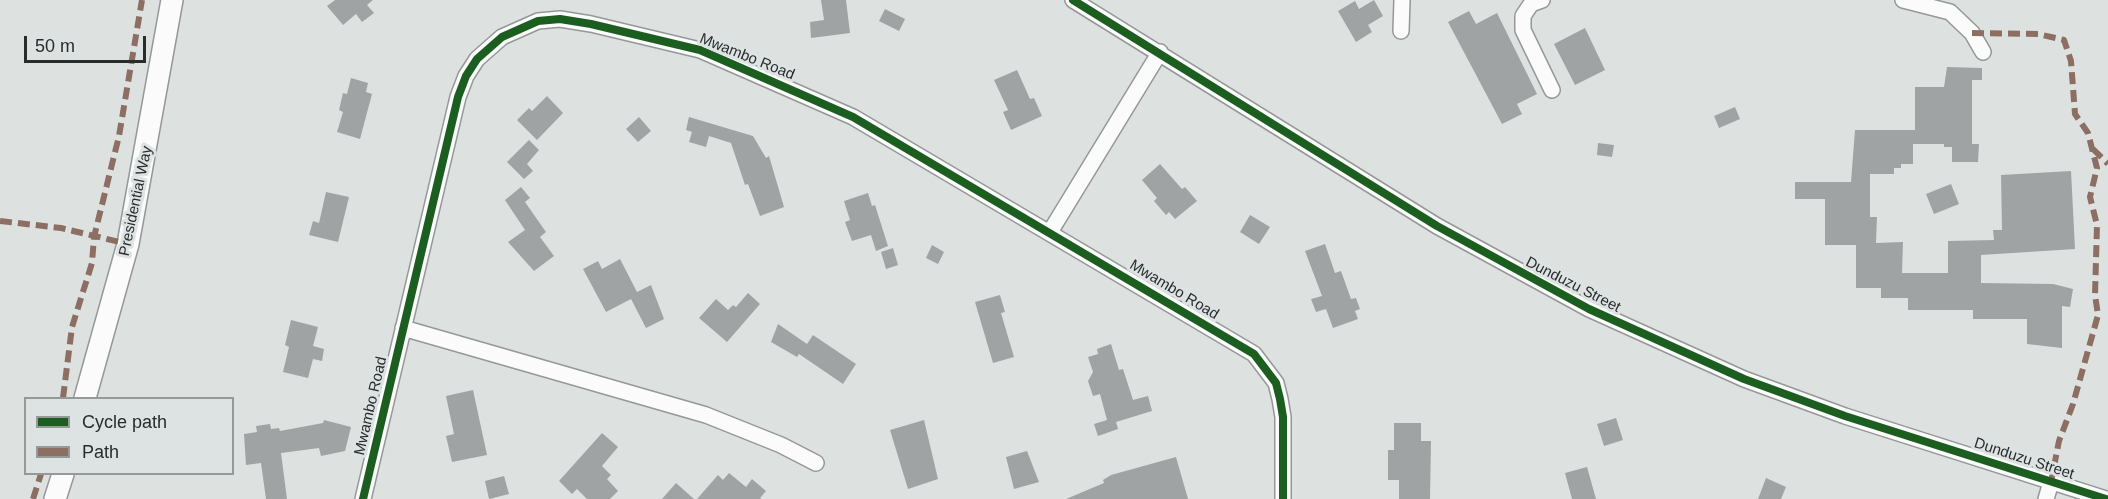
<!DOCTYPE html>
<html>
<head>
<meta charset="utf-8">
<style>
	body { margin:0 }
	#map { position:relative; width:2108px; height:499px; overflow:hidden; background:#dde2e1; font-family:Helvetica,sans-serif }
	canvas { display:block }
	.legend { position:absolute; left:24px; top:397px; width:210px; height:78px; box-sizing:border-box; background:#dce3e2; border:2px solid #959a99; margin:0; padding:8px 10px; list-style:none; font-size:18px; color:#2a2c2c }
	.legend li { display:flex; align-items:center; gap:12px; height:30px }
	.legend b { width:30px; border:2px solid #959a99 }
	.scale { position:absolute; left:24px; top:36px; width:122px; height:27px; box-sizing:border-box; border:3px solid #2a2c2c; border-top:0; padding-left:8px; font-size:18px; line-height:21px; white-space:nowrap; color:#2a2c2c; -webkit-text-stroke:4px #dce3e2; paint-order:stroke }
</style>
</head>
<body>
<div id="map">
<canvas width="2108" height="499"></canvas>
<ul class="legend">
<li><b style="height:8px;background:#1b5e20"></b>Cycle path</li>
<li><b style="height:8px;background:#8d6e63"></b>Path</li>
</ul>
<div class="scale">50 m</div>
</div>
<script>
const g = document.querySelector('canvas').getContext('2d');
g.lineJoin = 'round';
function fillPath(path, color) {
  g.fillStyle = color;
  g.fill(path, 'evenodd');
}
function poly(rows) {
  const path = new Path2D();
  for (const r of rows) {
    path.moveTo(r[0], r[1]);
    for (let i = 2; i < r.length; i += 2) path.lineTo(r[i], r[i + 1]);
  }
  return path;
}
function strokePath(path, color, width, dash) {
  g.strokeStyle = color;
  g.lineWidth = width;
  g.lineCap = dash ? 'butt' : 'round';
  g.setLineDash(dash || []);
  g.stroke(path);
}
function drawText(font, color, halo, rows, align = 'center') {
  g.font = font + ' Helvetica,sans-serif';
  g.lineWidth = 6;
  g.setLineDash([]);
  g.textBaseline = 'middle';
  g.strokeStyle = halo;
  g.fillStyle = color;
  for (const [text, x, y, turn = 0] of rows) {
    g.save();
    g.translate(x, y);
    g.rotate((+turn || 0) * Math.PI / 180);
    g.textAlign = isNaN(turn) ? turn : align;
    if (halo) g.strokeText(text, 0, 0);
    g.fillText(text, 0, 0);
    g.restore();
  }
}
const building = poly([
	[335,0,373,0,367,5,374,13,362,22,356,14,343,25,327,6],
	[821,0,846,0,850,33,811,38,810,22,824,20],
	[1374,0,1383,16,1368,25,1372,32,1356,42,1338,11,1355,1,1359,9],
	[885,9,905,19,899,31,879,21],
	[1469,11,1476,24,1497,13,1537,94,1517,104,1522,114,1502,124,1448,22],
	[1585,28,1605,70,1575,85,1554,44],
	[1947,67,1982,68,1982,80,1972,80,1972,144,1979,144,1978,162,1952,162,1952,147,1944,147,1944,144,1913,144,1913,164,1901,164,1901,168,1894,168,1894,174,1870,174,1870,217,1877,217,1876,243,1903,242,1902,273,1948,273,1948,241,1994,240,1993,230,2002,230,2001,175,2071,171,2075,249,1981,255,1981,283,2053,284,2073,289,2070,307,2062,306,2062,348,2027,344,2027,319,1973,319,1973,310,1908,310,1908,298,1881,298,1881,288,1856,288,1856,245,1825,245,1825,199,1795,199,1795,182,1851,182,1855,130,1915,130,1915,87,1944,87],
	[1017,70,1030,99,1034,98,1042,116,1011,130,1003,112,1008,110,994,80],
	[351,78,368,83,366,92,372,94,360,139,337,132,343,112,339,110,343,93,347,94],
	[547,96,563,113,537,140,517,120,529,108,532,111],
	[1735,107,1740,119,1719,128,1714,116],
	[639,117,651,131,638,142,626,129],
	[689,117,753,136,766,158,769,156,784,207,760,216,748,184,745,185,731,143,709,136,706,147,689,142,692,132,686,130],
	[529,140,539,150,527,164,533,171,524,179,507,162],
	[1598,143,1614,145,1612,157,1597,155],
	[1160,164,1182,189,1185,187,1197,201,1175,219,1169,212,1166,215,1154,201,1157,198,1142,180],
	[1951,184,1959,204,1934,214,1926,194],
	[521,187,530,198,525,202,546,232,540,237,554,256,534,271,508,242,525,230,505,200],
	[326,192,349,197,338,242,309,235,313,221,319,223],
	[868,193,872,206,875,205,888,246,876,251,871,235,852,241,845,222,850,220,844,201],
	[1250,215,1270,227,1259,244,1240,232],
	[1325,244,1335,273,1341,271,1351,299,1356,298,1360,309,1355,311,1358,319,1333,328,1326,309,1316,312,1311,299,1322,296,1305,251],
	[932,245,944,252,938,264,926,258],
	[893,248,898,265,886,269,881,252],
	[620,259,637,292,651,285,664,319,646,328,631,299,606,312,583,269,598,261,602,269],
	[748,293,760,304,727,342,699,318,716,299,728,310,733,305,736,307],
	[1000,295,1005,312,1001,313,1014,357,993,363,975,302],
	[291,320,318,327,313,346,324,349,322,361,313,359,308,378,283,372,289,347,285,345],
	[778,324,807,344,813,335,856,364,843,384,799,354,797,357,771,342],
	[1111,344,1119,370,1123,369,1133,400,1148,396,1152,411,1116,422,1118,429,1098,436,1094,424,1107,420,1100,394,1093,396,1088,381,1093,372,1088,357,1098,354,1097,349],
	[473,390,487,455,452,462,446,436,454,434,446,396],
	[1616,418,1623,440,1604,446,1597,424],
	[324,420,351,427,345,451,321,456,319,448,281,453,287,499,266,499,261,463,246,465,244,434,257,432,256,426,270,424,271,429,279,428,280,431,323,423],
	[924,420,938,479,908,489,890,430],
	[1394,423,1421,423,1421,441,1431,441,1430,499,1399,499,1399,480,1388,480,1388,450,1394,450],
	[602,433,618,447,602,466,611,475,607,479,618,491,610,499,587,499,577,489,572,494,559,481],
	[1027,451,1039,482,1014,489,1006,457],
	[1176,457,1188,499,1066,499,1104,483,1103,480,1111,475],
	[1587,467,1596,499,1572,499,1565,473],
	[729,473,746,487,752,479,766,491,760,498,762,499,697,499,718,475,723,480],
	[504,476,509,494,489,499,485,481],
	[1766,478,1786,487,1781,499,1758,499],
	[676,483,694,499,662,499]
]);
const street = poly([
	[1073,0,1437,226,1589,309,1744,379,1845,416,2106,499],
	[1542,0,1531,4,1523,16,1523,30,1552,90],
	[1903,0,1950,12,1972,33,1983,52],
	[1401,31,1402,0],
	[1050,232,1160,52],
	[403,328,706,415,781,445,816,463],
	[363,499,458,97,466,76,477,59,502,37,538,21,560,19,591,24,700,50,853,117,1254,354,1276,383,1280,399,1283,417,1283,499],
	[2046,499,2051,482]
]);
const secondary = poly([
	[85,398,128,244,172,0],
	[55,499,63,474]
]);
const quiet = poly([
	[1972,33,2038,34,2064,40,2071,61,2075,114,2088,133,2097,168,2090,197,2097,225,2095,295,2098,315,2073,404,2059,441,2051,482],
	[2093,149,2108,164],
	[0,221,61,228,128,244],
	[63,398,72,327,92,263,94,237,119,136,142,0],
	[33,499,41,474]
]);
const cycleway = poly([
	[1073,0,1437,226,1589,309,1744,379,1845,416,2106,499],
	[363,499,458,97,466,76,477,59,502,37,538,21,560,19,591,24,700,50,853,117,1254,354,1276,383,1280,399,1283,417,1283,499]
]);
const streetNames = [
	["Mwambo Road",747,57,22],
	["Presidential Way",136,201,-78],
	["Dunduzu Street",1573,285,27],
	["Mwambo Road",1174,290,31],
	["Mwambo Road",371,406,-77],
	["Dunduzu Street",2024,459,18]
];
fillPath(building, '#a0a3a3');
strokePath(street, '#969898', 18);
strokePath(secondary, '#969898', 24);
strokePath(street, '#fafbfa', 15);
strokePath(secondary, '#fafbfa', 21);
strokePath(quiet, '#8d6e63', 6, [12, 6]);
strokePath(cycleway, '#1b5e20', 8);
drawText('15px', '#2a2c2c', '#dce3e2', streetNames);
</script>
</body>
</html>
